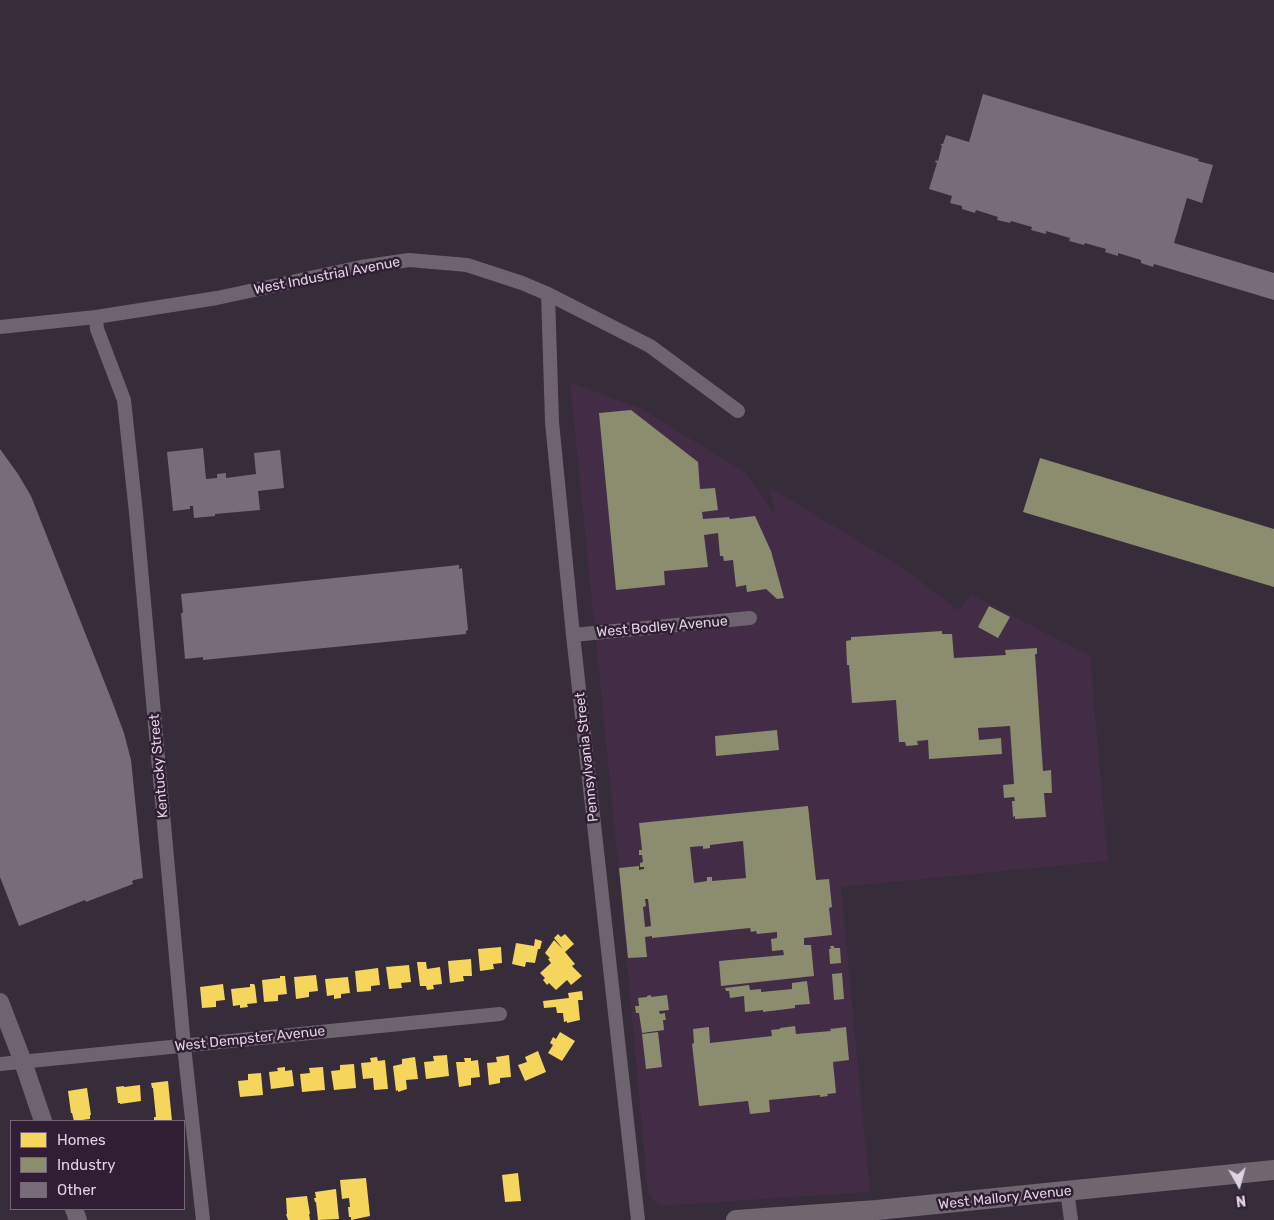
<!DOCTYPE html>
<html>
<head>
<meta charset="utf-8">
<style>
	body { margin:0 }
	#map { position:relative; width:1274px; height:1220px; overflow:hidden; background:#372c39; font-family:Rubik,sans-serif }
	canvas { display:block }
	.legend { position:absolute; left:10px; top:1120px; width:175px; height:90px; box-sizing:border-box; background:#311e34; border:1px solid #776679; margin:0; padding:6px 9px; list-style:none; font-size:15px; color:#dfd3e1 }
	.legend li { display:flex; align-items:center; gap:10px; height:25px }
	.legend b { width:25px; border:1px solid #776679 }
	.north { position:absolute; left:1214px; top:1160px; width:50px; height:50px; -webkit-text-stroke:4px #311e34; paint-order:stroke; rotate:173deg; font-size:14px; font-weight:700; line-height:20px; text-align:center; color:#dfd3e1 }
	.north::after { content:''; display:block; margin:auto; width:18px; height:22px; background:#dfd3e1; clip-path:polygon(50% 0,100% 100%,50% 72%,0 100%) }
</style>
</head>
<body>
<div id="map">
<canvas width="1274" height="1220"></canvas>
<ul class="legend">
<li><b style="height:14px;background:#f6d55c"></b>Homes</li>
<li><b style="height:14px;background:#8c8c6e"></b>Industry</li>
<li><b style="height:14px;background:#776d79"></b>Other</li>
</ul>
<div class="north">N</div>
</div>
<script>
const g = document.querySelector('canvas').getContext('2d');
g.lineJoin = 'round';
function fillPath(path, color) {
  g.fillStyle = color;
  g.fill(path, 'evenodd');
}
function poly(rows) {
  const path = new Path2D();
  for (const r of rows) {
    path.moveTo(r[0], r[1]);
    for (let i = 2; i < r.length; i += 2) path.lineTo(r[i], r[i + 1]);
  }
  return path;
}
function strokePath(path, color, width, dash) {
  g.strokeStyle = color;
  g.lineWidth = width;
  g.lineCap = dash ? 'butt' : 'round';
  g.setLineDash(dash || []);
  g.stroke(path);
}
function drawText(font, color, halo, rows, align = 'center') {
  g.font = font + ' Rubik,sans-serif';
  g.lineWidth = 5;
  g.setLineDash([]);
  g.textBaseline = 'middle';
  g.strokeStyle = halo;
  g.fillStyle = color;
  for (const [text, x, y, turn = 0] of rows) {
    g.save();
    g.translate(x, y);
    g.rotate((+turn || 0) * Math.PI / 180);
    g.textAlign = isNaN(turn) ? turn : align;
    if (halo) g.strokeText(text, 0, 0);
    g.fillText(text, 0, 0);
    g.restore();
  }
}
const built = poly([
	[570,382,642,409,746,473,775,515,769,487,903,568,958,610,971,594,1090,656,1108,861,841,887,870,1192,659,1206,648,1193,614,823]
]);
const homes = poly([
	[558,934,561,937,565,934,574,944,565,952,575,964,572,966,582,976,571,985,567,980,556,990,549,983,547,985,543,980,545,978,540,973,551,963,548,959,550,958,545,953,554,940,563,949,554,938],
	[535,939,542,941,540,949,538,949,535,963,526,962,525,967,512,964,516,943,534,946],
	[501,947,502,963,493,964,494,969,480,971,478,949],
	[471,959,472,976,463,976,464,981,450,983,448,961],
	[417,962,426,962,427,969,440,967,442,984,433,985,434,989,427,990,426,986,420,986],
	[409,965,411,982,401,983,402,988,389,989,386,967],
	[378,968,380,985,371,986,371,991,357,992,355,971],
	[316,975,318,991,309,992,309,997,296,999,294,977],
	[280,976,285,976,287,994,278,995,278,1001,264,1002,262,980,280,978],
	[348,977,350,993,341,994,341,998,334,999,334,995,327,996,325,979],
	[223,984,225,1000,216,1001,216,1007,202,1008,200,987],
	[250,984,254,984,255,986,257,1003,247,1004,248,1007,240,1008,240,1005,233,1006,231,989,250,987],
	[582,991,583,1000,578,1000,580,1020,567,1023,567,1021,564,1022,563,1013,557,1013,556,1007,544,1008,543,1001,569,998,568,993],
	[560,1032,575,1041,562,1061,548,1053,553,1045,550,1043,553,1037,556,1039],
	[538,1051,546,1072,525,1081,518,1065,527,1062,525,1057],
	[447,1055,449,1076,426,1079,424,1062,434,1061,433,1056],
	[509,1055,511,1077,500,1078,500,1083,489,1085,487,1063,497,1062,496,1057],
	[377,1057,378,1061,385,1060,388,1089,374,1090,373,1078,363,1079,361,1063,371,1062,370,1058],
	[415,1057,418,1079,406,1080,407,1089,398,1092,398,1090,396,1091,393,1066,402,1064,402,1059],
	[464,1058,471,1058,471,1061,478,1060,480,1077,471,1078,471,1085,459,1087,456,1062,465,1062],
	[354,1064,356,1088,334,1090,331,1071,340,1070,340,1065],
	[285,1067,285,1071,292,1070,294,1086,271,1089,269,1072,278,1071,277,1068],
	[323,1067,325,1090,302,1092,300,1074,310,1073,309,1068],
	[261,1073,263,1095,240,1097,238,1081,248,1080,248,1074],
	[168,1081,172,1121,154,1121,154,1117,156,1117,153,1088,152,1088,151,1083],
	[140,1085,141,1101,120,1104,120,1103,118,1103,116,1087,124,1086,124,1087],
	[87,1088,91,1115,90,1115,90,1119,74,1121,72,1113,71,1113,68,1091],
	[518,1173,521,1201,505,1202,502,1175],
	[366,1178,370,1216,351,1220,351,1217,349,1217,348,1207,350,1207,349,1198,342,1199,340,1180],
	[336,1189,339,1219,318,1220,316,1202,315,1202,314,1198,316,1198,315,1192],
	[307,1196,310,1214,309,1214,310,1220,288,1220,286,1214,287,1214,286,1198]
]);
const industry = poly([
	[631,410,698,462,700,489,715,488,718,510,702,512,703,519,729,517,730,519,755,516,771,551,784,598,777,599,766,589,747,592,746,585,736,587,733,560,724,561,723,556,720,556,718,533,704,535,708,567,664,571,665,585,616,590,599,413],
	[1040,458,1274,529,1274,587,1023,512],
	[989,606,1010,617,998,638,978,627],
	[942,631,942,634,952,634,954,658,1006,655,1005,650,1037,648,1037,654,1035,654,1043,771,1051,770,1052,793,1044,793,1046,817,1015,819,1015,816,1013,817,1012,801,1015,801,1014,797,1004,798,1003,785,1014,784,1010,726,978,728,979,740,1001,738,1002,754,929,759,928,740,917,741,918,745,906,746,905,742,899,742,896,700,852,703,849,665,847,665,846,641,851,640,851,637],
	[777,730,779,750,716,756,715,736],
	[808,806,816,880,829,879,832,907,829,908,832,935,804,938,804,945,811,945,814,976,721,986,719,961,784,955,783,950,772,951,771,939,777,938,777,932,757,934,756,931,751,932,750,928,652,938,652,936,645,937,647,957,628,958,619,868,639,866,639,870,644,869,644,867,640,867,640,863,643,862,642,855,639,855,639,850,642,850,639,823],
	[743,841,746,878,712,881,712,877,707,877,707,881,694,883,690,847,703,846,703,849,710,848,710,845],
	[645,899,648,899,651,926,645,927,643,907,646,906],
	[830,946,834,946,834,948,840,948,841,963,830,964,829,949,831,949],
	[842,973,844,999,834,1000,832,974],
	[807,981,810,1004,795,1005,795,1008,763,1012,763,1010,745,1012,744,996,730,998,729,991,726,991,725,988,749,985,750,990,761,989,761,992,792,989,792,983],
	[651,995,651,997,667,995,669,1010,659,1011,660,1014,665,1013,665,1015,666,1020,663,1020,664,1030,642,1033,639,1013,636,1013,635,1006,639,1006,638,998,647,997,647,996],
	[795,1026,796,1034,831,1031,830,1029,846,1027,849,1060,833,1062,836,1093,827,1094,828,1096,820,1097,820,1095,769,1100,770,1112,750,1114,748,1101,699,1106,692,1044,694,1043,693,1029,709,1027,710,1043,772,1036,771,1030,780,1029,780,1028],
	[658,1032,662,1067,646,1069,642,1034]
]);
const building = poly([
	[983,94,1199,159,1198,161,1213,165,1202,203,1187,198,1174,243,1274,273,1274,300,1154,264,1153,267,1141,263,1141,260,1118,253,1118,256,1105,252,1106,249,1085,243,1084,245,1069,241,1070,238,1046,231,1046,234,1031,230,1032,227,1011,221,1010,223,997,220,998,217,976,210,975,213,962,209,962,206,950,203,952,196,929,189,937,163,935,162,936,160,938,161,942,146,941,145,941,144,943,144,946,135,969,142],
	[203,448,206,479,217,478,217,474,226,473,226,478,256,474,254,453,280,450,284,488,258,491,260,510,215,514,215,516,194,518,193,506,190,506,190,509,173,511,167,452],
	[0,449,18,474,31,496,112,701,124,733,131,760,143,878,134,880,132,881,133,884,86,902,85,900,19,926,0,877],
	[459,565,459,569,462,568,468,630,466,631,466,634,203,660,203,657,185,659,181,613,183,613,181,594]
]);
const minor = poly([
	[548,294,552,422,573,635,638,1220],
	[96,317,97,329,124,400,136,513,184,1046,203,1220],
	[0,327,96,317,217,298,361,267,409,260,467,265,522,283,548,294,650,346,738,411],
	[573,635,750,618],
	[0,1064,500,1014],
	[1067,1191,1071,1220]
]);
const tertiary = poly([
	[0,1002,23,1062,43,1121],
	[74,1209,78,1220]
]);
const secondary = poly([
	[736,1220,877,1210,1274,1170]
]);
const streetNames = [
	["West Industrial Avenue",327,276,-11],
	["West Bodley Avenue",662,627,-5],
	["Pennsylvania Street",587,757,-96],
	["Kentucky Street",159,766,-95],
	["West Dempster Avenue",250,1039,-6],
	["West Mallory Avenue",1005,1198,-6]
];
fillPath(built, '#432c46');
fillPath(homes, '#f6d55c');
fillPath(industry, '#8c8c6e');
fillPath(building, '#776d79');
strokePath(minor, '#6e646f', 14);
strokePath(tertiary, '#6e646f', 18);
strokePath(secondary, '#6f6670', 20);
drawText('14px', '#dfd3e1', '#311e34', streetNames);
</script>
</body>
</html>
